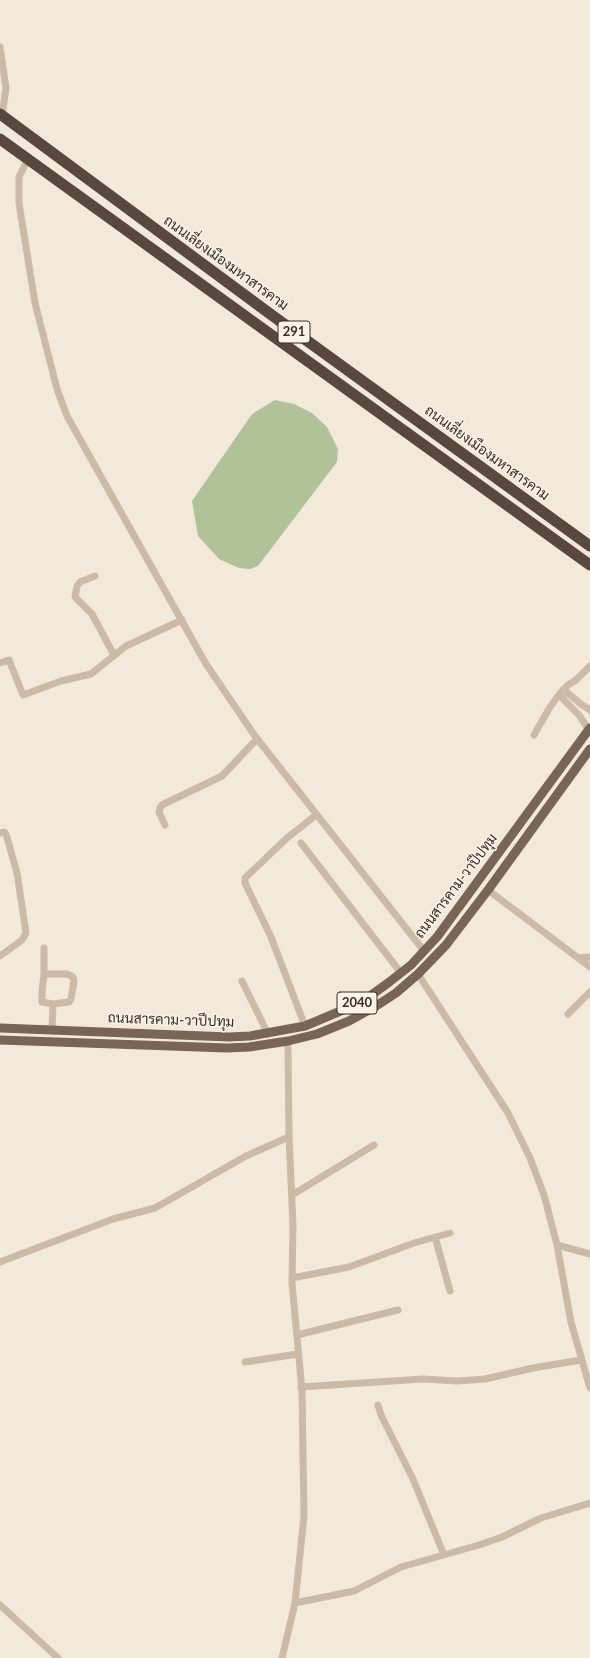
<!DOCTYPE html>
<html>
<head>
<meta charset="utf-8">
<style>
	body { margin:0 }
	canvas { display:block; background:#f3e9da }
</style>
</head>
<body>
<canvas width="590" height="1658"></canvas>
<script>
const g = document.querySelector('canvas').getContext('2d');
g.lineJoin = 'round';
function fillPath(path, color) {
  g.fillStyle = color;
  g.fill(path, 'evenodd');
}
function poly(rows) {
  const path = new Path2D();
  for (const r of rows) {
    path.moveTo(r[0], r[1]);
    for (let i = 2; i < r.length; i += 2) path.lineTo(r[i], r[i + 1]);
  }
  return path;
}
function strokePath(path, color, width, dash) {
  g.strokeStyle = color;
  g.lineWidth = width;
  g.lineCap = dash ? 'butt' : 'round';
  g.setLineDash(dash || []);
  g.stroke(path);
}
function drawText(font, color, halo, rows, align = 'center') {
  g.font = font + ' Lato,Sarabun,sans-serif';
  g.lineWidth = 3;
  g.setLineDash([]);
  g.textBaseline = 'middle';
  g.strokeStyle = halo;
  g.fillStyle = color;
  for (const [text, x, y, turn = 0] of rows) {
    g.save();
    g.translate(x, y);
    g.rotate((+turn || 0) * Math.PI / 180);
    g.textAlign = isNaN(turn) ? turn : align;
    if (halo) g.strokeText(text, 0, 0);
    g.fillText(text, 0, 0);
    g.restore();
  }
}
const green = poly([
	[275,400,294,404,312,413,327,427,338,449,337,462,258,566,250,569,239,568,219,559,198,536,192,501,252,414]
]);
const minor = poly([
	[0,47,6,88,2,116],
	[28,159,19,177,19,203,35,303,57,389,67,416,206,664,255,736,424,951],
	[95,576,80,582,77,586,75,597,92,614,114,655],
	[0,663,9,660,23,695,61,681,91,674,126,646,182,620],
	[564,690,582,705,590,710],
	[559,695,579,715,589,730],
	[534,735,550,707,561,692,568,685,576,680,590,666],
	[165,825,159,812,160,808,162,805,222,776,257,739],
	[0,833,4,832,6,834,17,873,26,933,22,940,0,956],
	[301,843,401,973],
	[488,890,590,967],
	[44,948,44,974,42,992,42,1002,53,1004,69,1002,71,999,74,981,73,977,67,974,44,974],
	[578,958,590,957],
	[418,974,508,1113,530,1158,544,1195,557,1245,571,1322,590,1388],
	[242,981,268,1034],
	[568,1014,590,992],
	[305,1026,271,937,245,883,245,878,287,838,316,815],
	[52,1030,53,1004],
	[292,1195,374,1145],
	[435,1237,450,1291],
	[557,1245,590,1254],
	[0,1262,113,1219,155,1208,246,1156,289,1137],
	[292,1278,349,1267,414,1243,450,1233],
	[297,1335,398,1310],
	[245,1362,298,1354],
	[301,1387,423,1379,457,1381,485,1379,533,1368,581,1360],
	[378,1405,381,1415,413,1479,444,1555],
	[295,1603,354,1591,401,1567,479,1545,502,1537,541,1518,590,1503],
	[0,1605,58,1658],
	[282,1658,295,1603,304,1516,302,1391,292,1283,293,1225,289,1137,288,1041]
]);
const major = poly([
	[0,1028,229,1037,250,1036,305,1026,343,1010,370,996,388,983,411,965,437,937,590,728],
	[0,1040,227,1048,249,1047,288,1041,317,1034,349,1021,376,1006,396,993,418,974,446,945,488,890,590,749]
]);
const highway = poly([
	[0,114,273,316,590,546],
	[0,139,590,565]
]);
const shields = [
	[294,332,32],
	[357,1003,40]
];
const shieldNames = [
	["291",294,332],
	["2040",357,1003]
];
const streetNames = [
	["ถนนเลี่ยงเมืองมหาสารคาม",226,263,36],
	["ถนนเลี่ยงเมืองมหาสารคาม",487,453,36],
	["ถนนสารคาม-วาปีปทุม",456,886,-53],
	["ถนนสารคาม-วาปีปทุม",171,1020,2]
];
fillPath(green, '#b1c299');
strokePath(minor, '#cbbaa5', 7);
strokePath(major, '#796557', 9);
strokePath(highway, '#58483d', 11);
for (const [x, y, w] of shields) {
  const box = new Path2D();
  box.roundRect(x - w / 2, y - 11, w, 22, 3);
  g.fillStyle = '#faf3e6';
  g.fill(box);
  strokePath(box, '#372d27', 1);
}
drawText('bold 13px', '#372d27', null, shieldNames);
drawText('14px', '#372d27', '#faf3e6', streetNames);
</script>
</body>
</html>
